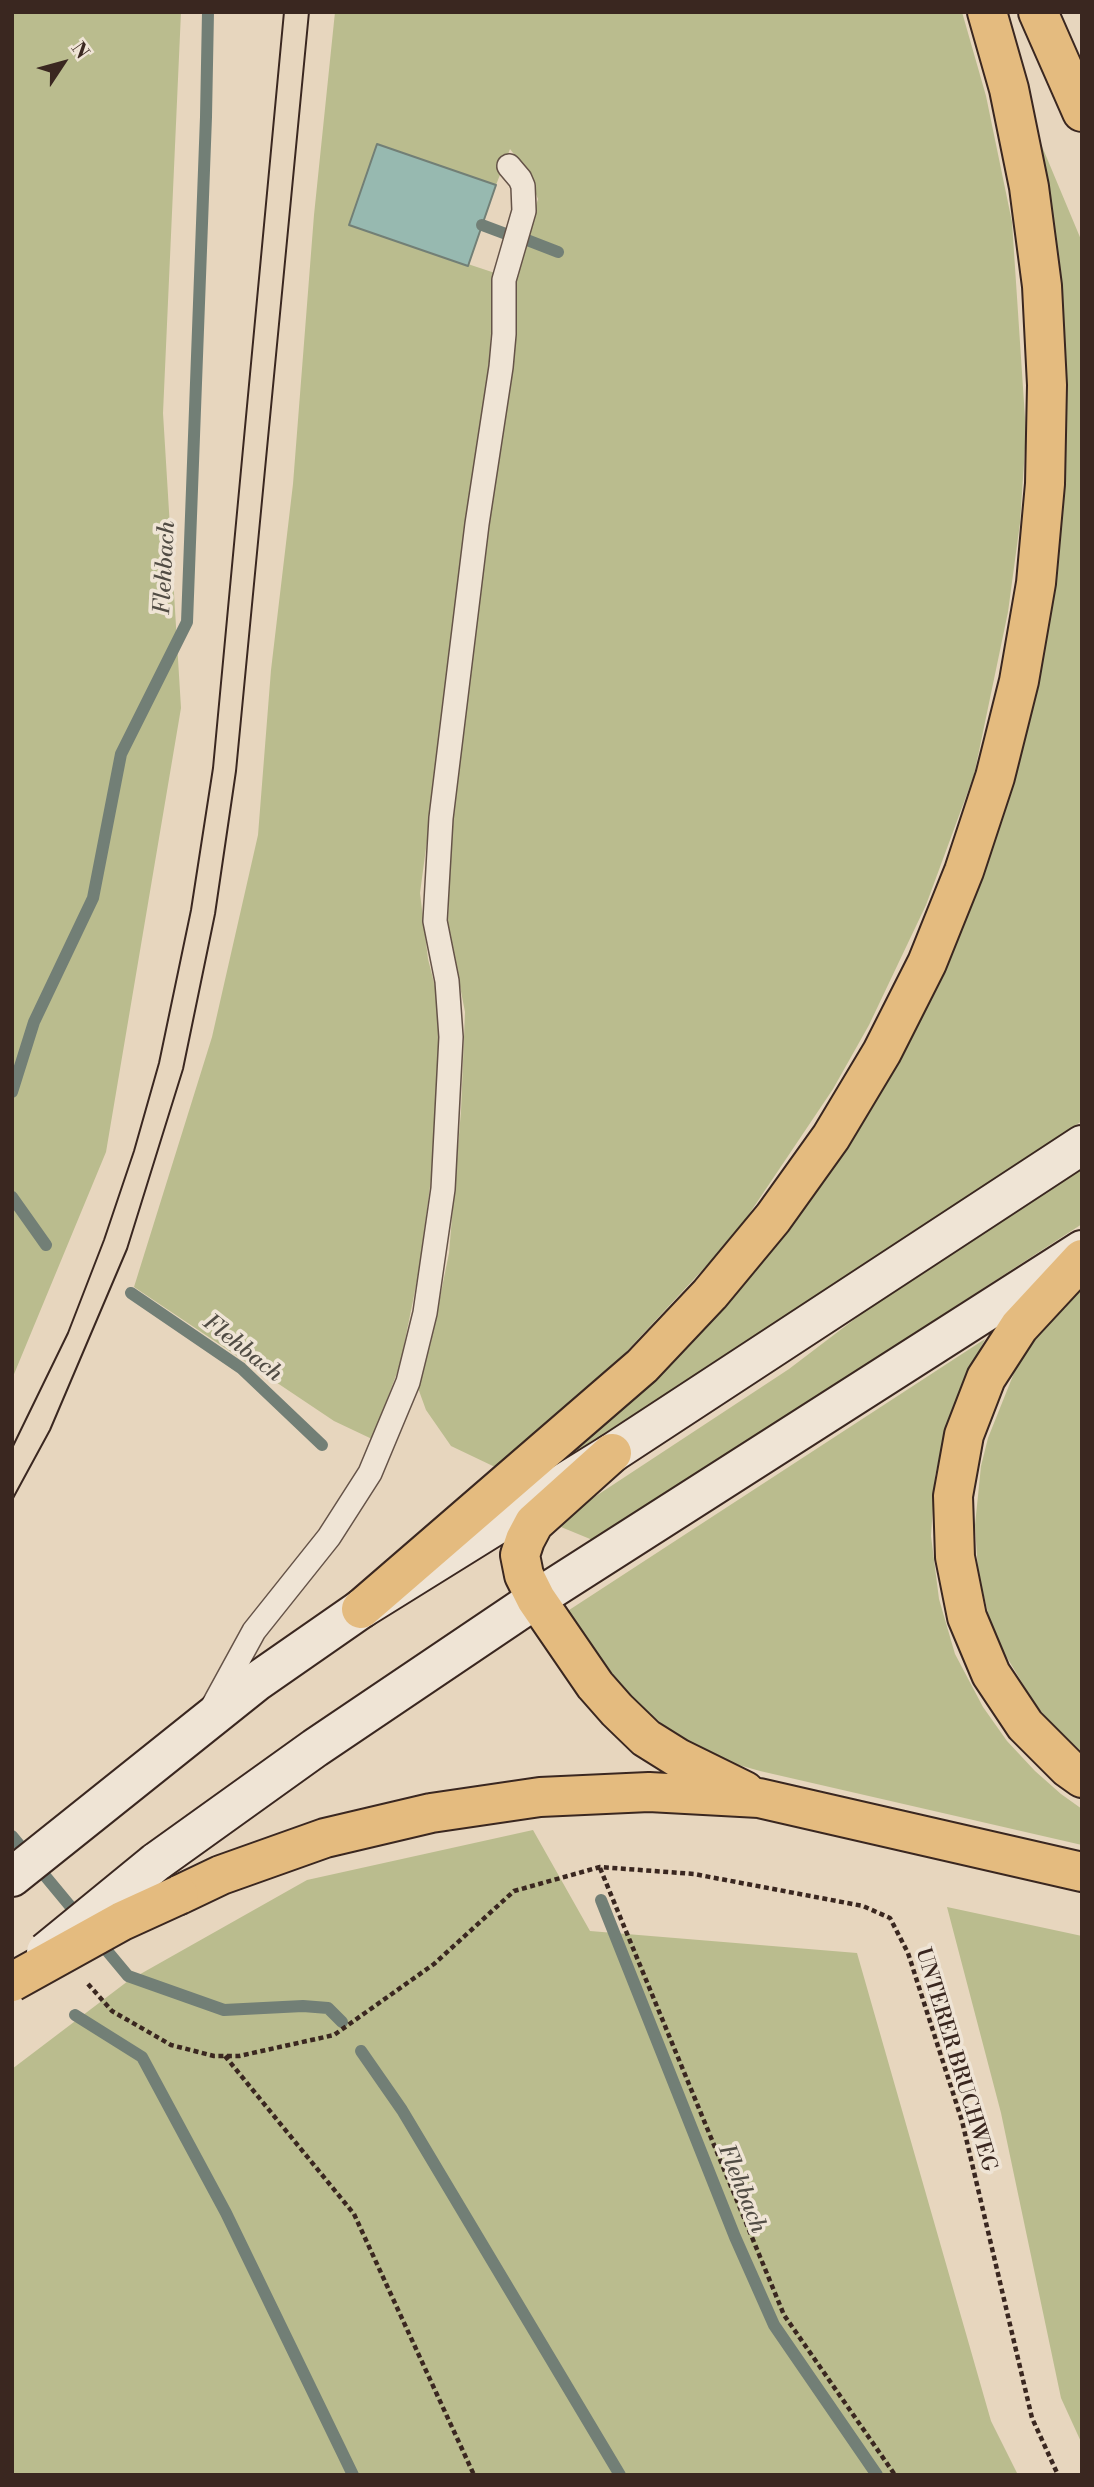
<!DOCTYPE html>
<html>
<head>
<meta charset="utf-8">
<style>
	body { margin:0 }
	#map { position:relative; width:1094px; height:2487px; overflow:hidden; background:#e7d6be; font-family:"Libre Bodoni",serif }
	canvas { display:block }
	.frame { position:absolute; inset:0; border:14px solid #3a2720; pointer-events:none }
	.north { position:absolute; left:28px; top:28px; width:70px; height:70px; -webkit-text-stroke:5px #efe4d5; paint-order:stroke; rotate:54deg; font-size:19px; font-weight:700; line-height:28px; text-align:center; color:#3a2720 }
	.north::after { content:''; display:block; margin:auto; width:24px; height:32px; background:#3a2720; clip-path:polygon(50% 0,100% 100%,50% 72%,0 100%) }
</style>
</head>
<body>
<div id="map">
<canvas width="1094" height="2487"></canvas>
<div class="frame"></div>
<div class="north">N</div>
</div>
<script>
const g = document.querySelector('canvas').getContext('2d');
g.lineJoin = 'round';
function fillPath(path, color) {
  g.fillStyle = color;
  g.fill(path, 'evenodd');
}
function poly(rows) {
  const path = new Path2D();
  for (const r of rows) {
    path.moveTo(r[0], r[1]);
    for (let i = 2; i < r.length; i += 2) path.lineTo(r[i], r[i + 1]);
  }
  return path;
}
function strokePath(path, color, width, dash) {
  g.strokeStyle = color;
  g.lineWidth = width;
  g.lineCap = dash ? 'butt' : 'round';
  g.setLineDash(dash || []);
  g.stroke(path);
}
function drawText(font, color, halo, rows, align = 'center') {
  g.font = font + ' "Libre Bodoni",serif';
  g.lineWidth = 7;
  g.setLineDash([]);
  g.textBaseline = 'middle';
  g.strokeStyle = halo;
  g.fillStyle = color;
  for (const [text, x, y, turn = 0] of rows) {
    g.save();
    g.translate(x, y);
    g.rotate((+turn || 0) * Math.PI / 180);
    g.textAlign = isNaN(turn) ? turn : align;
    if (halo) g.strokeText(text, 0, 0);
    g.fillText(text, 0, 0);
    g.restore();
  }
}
const green = poly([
	[12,12,181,12,163,413,181,708,106,1152,12,1379],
	[335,12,962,12,986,96,1012,222,1026,433,1020,523,1008,612,974,775,926,905,869,1025,833,1089,735,1235,600,1380,495,1467,451,1446,426,1410,418,1388,431,1342,449,1253,461,1111,465,1012,448,925,450,846,463,695,519,263,538,199,526,170,510,149,496,185,378,144,350,225,495,273,487,392,420,893,428,959,441,1010,433,1164,419,1271,400,1365,372,1439,334,1421,134,1287,212,1037,258,835,271,670,293,484,314,215],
	[1036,132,1082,242,1082,1121,655,1401,578,1450,574,1449,782,1230,1029,701],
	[1082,1165,1082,1224,595,1541,561,1527,567,1515,789,1369,906,1280],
	[1082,1290,1082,1752,1053,1725,1035,1704,1000,1646,990,1621,978,1572,975,1525,981,1466,988,1438,1026,1343,1064,1303],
	[985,1339,948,1420,935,1476,931,1536,939,1599,955,1654,983,1707,1007,1741,1035,1771,1061,1794,1082,1809,1082,1845,760,1771,721,1760,676,1735,627,1695,563,1614],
	[533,1830,590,1931,857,1953,991,2421,1018,2475,12,2475,12,2069,128,1981,307,1880],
	[947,1907,1082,1936,1082,2444,1061,2398,1001,2113]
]);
const water = poly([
	[377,144,496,185,468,266,349,225,377,144]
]);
const stream = poly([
	[482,225,506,234],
	[527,240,558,252],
	[12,1092,34,1022,93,898,121,754,187,622,206,117,208,12],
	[12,1197,46,1245],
	[131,1293,241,1368,322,1445],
	[12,1836,80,1918],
	[601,1900,735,2237,774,2325,877,2475],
	[98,1940,128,1976,224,2010,303,2006,328,2008,342,2022],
	[75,2015,142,2057,226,2213,353,2475],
	[361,2051,402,2110,620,2475]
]);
const path = poly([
	[600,1868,784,2315,895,2475],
	[88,1984,112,2011,171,2045,214,2056,239,2056,334,2035,434,1964,514,1891,600,1867,694,1874,863,1906,890,1918,908,1953,962,2121,1032,2418,1058,2475],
	[225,2056,354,2214,474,2475]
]);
const service = poly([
	[213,1706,254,1631,329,1537,370,1473,408,1382,425,1313,443,1189,451,1037,447,981,435,921,441,818,477,524,501,367,504,334,504,280,524,211,523,186,520,179,509,166]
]);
const secondary = poly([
	[156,1862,315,1748,536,1599,1082,1250],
	[12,1877,256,1682,361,1609,612,1453,1082,1145]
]);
const motorway = poly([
	[1038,12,1082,112],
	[1082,1259,1019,1327,986,1378,964,1435,953,1496,955,1557,967,1617,991,1674,1025,1725,1068,1768,1082,1778],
	[612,1453,534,1523,525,1540,520,1555,524,1575,536,1599,595,1685,617,1710,646,1738,678,1758,745,1791],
	[361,1609,642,1366,710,1294,773,1218,831,1137,882,1052,927,963,964,871,995,777,1019,681,1036,583,1045,484,1047,385,1042,286,1029,187,1009,89,987,12],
	[179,1895,221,1875,325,1838,431,1813,540,1797,649,1792,759,1798,1082,1872]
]);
const tram = poly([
	[12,1448,68,1333,104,1240,134,1151,159,1063,191,910,213,768,284,12],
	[12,1500,50,1430,127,1249,183,1069,215,914,236,771,309,12]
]);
const secondaryBridge = poly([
	[46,1952,156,1862]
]);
const motorwayBridge = poly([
	[12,1982,122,1921,179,1895]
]);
const streetNames = [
	["UNTERER BRUCHWEG",955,2060,73]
];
const waterNames = [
	["Flehbach",166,568,-87],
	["Flehbach",242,1349,38],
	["Flehbach",741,2189,68]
];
fillPath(green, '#babc8e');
fillPath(water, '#97b9b0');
strokePath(water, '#727f76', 2);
strokePath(stream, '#727f76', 12);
strokePath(service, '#655348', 26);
strokePath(secondary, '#3a2720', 42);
strokePath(motorway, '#3a2720', 42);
strokePath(path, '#3a2720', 4.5, [5, 3.5]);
strokePath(service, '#efe4d5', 23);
strokePath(secondary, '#efe4d5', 38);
strokePath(motorway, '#e4bb7f', 38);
strokePath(tram, '#3a2720', 2);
strokePath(secondaryBridge, '#3a2720', 42, []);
strokePath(motorwayBridge, '#3a2720', 42, []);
strokePath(secondaryBridge, '#efe4d5', 38);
strokePath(motorwayBridge, '#e4bb7f', 38);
drawText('21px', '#3a2720', '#efe4d5', streetNames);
drawText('italic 23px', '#514c44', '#efe4d5', waterNames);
</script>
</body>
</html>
